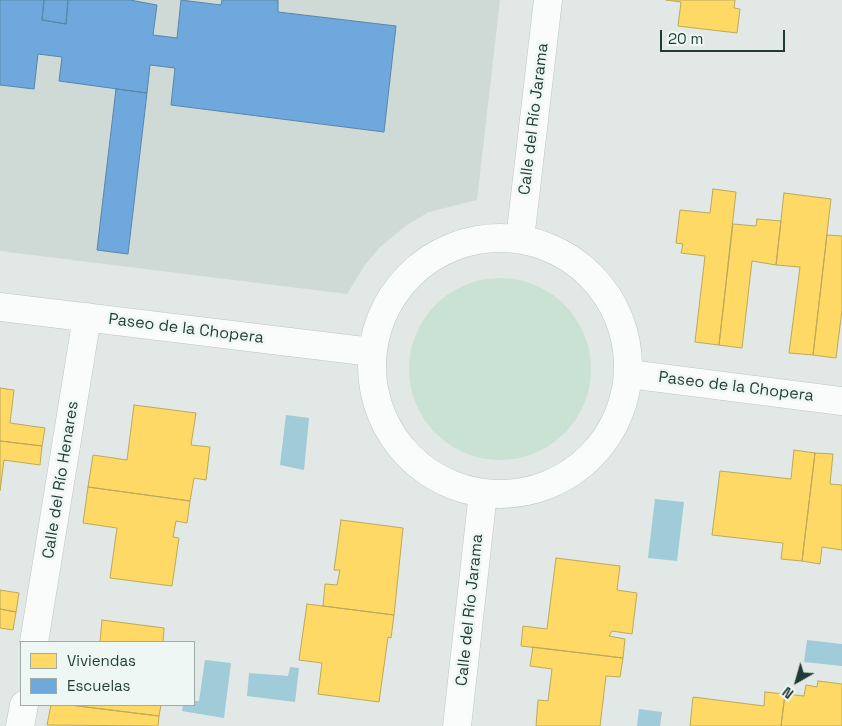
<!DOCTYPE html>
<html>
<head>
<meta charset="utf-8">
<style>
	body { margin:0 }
	#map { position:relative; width:842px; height:726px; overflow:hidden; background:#e1e8e5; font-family:"Space Grotesk",sans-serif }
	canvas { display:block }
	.legend { position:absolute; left:20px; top:641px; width:175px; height:65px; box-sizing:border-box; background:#eff7f4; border:1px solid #9caca8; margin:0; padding:6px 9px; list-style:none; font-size:15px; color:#1f3b36 }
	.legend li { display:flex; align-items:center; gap:10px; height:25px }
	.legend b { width:25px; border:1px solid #9caca8 }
	.north { position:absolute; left:772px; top:656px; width:50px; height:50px; -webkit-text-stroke:4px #eff7f4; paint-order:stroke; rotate:218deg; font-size:14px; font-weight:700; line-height:20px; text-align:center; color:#1f3b36 }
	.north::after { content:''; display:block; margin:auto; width:18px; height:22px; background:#1f3b36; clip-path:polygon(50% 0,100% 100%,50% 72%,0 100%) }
	.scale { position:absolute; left:660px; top:30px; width:125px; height:22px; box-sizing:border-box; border:2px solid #1f3b36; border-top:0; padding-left:6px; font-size:15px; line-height:18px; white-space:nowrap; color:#1f3b36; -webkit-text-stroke:4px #eff7f4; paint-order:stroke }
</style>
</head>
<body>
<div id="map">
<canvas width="842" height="726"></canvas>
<ul class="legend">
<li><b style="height:14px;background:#ffd966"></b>Viviendas</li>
<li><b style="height:14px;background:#6fa8dc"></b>Escuelas</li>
</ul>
<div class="north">N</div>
<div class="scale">20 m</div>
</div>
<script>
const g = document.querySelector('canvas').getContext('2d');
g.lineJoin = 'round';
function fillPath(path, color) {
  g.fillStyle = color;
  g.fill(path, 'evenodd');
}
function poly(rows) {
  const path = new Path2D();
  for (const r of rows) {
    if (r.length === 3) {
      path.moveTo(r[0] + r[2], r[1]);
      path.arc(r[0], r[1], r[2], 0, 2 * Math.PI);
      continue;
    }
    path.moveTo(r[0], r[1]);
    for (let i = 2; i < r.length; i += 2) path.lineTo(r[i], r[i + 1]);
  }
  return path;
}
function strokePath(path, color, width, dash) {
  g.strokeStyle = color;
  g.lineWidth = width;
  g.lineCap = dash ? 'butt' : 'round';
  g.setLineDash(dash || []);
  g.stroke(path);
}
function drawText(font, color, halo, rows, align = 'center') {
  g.font = font + ' "Space Grotesk",sans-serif';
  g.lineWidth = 5;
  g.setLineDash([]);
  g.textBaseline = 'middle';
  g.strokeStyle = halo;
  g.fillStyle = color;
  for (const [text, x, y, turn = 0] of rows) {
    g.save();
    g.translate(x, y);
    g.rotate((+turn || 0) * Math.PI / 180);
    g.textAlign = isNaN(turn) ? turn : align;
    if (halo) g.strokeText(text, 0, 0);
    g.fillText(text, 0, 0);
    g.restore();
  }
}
const built = poly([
	[0,0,500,0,477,200,429,212,407,225,380,247,365,265,347,294,0,251]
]);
const green = poly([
	[500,369,91]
]);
const water = poly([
	[286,415,309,418,304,470,280,465],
	[655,499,684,502,677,561,648,558],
	[807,640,842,644,842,666,804,662],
	[205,660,231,663,224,718,182,711,183,705,194,705,194,701,199,701],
	[290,667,299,668,295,702,247,696,249,673,288,676],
	[639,709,662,712,660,726,637,726]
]);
const homes = poly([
	[666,0,735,0,734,8,740,9,737,33,678,26,681,2,666,0],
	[713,189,736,192,719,345,695,342,705,256,681,253,683,244,676,243,680,210,710,213,713,189],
	[784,193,831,199,813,355,789,353,800,267,776,265,784,193],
	[757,219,781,221,776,265,752,261,742,348,719,345,733,224,756,226,757,219],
	[827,235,842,236,842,310,836,358,813,355,827,235],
	[0,388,14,390,10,423,45,428,42,446,0,441,0,388],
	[134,405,196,413,191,445,210,447,206,480,194,478,190,501,88,487,93,455,127,460,134,405],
	[0,441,42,446,40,465,4,460,0,491,0,441],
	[794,450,815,453,802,561,781,559,783,543,712,535,720,471,791,479,794,450],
	[815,453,833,454,830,484,842,485,842,550,822,547,820,564,802,561,815,453],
	[88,487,190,501,187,523,176,521,173,537,179,538,172,586,110,578,117,528,83,523,88,487],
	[341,520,403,528,394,615,323,606,325,584,337,585,340,570,334,570,341,520],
	[556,558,620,566,617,590,637,593,632,634,612,631,609,636,625,639,623,658,521,646,523,626,547,629,556,558],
	[0,590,19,593,16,612,0,609,0,590],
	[307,604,394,615,391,638,388,637,379,702,318,694,322,663,299,660,307,604],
	[0,609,16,612,13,630,0,628,0,609],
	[102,620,164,628,163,642,100,642,102,620],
	[533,647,623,658,620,677,606,676,600,726,536,726,538,700,548,701,552,669,530,666,533,647],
	[818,681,842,684,842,726,781,726,785,694,804,696,806,685,817,687,818,681],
	[765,692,785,694,781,726,690,726,693,697,764,706,765,692],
	[51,705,70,705,159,716,158,726,47,725,51,705],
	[70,705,161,705,159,716,70,705]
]);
const schools = poly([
	[0,0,44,0,42,20,66,24,68,0,130,0,157,5,153,35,177,38,181,0,221,5,222,0,278,0,278,12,396,26,384,132,171,105,175,68,150,65,147,93,59,81,62,57,38,54,34,89,0,85,0,0],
	[44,0,68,0,66,24,42,20,44,0],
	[116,89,147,93,128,254,97,250,116,89]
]);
const minor = poly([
	[0,307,372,352],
	[629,374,842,401],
	[34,642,87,317],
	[20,726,24,705]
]);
const tertiary = poly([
	[500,366,128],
	[520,239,548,0],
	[457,726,483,493]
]);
const streetNames = [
	["Calle del Río Jarama",534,119,-83],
	["Paseo de la Chopera",186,329,7],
	["Paseo de la Chopera",736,387,7],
	["Calle del Río Henares",61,480,-81],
	["Calle del Río Jarama",470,610,-84]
];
fillPath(built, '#cfd9d6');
fillPath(green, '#c9e2d3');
fillPath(water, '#a0cbd8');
fillPath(homes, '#ffd966');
strokePath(homes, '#bcaa58', 1);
fillPath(schools, '#6fa8dc');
strokePath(schools, '#5787aa', 1);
strokePath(minor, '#bec5c2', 29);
strokePath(tertiary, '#bec5c2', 29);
strokePath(minor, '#fafcfb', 28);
strokePath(tertiary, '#fafcfb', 28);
drawText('16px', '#1f3b36', '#eff7f4', streetNames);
</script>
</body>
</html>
